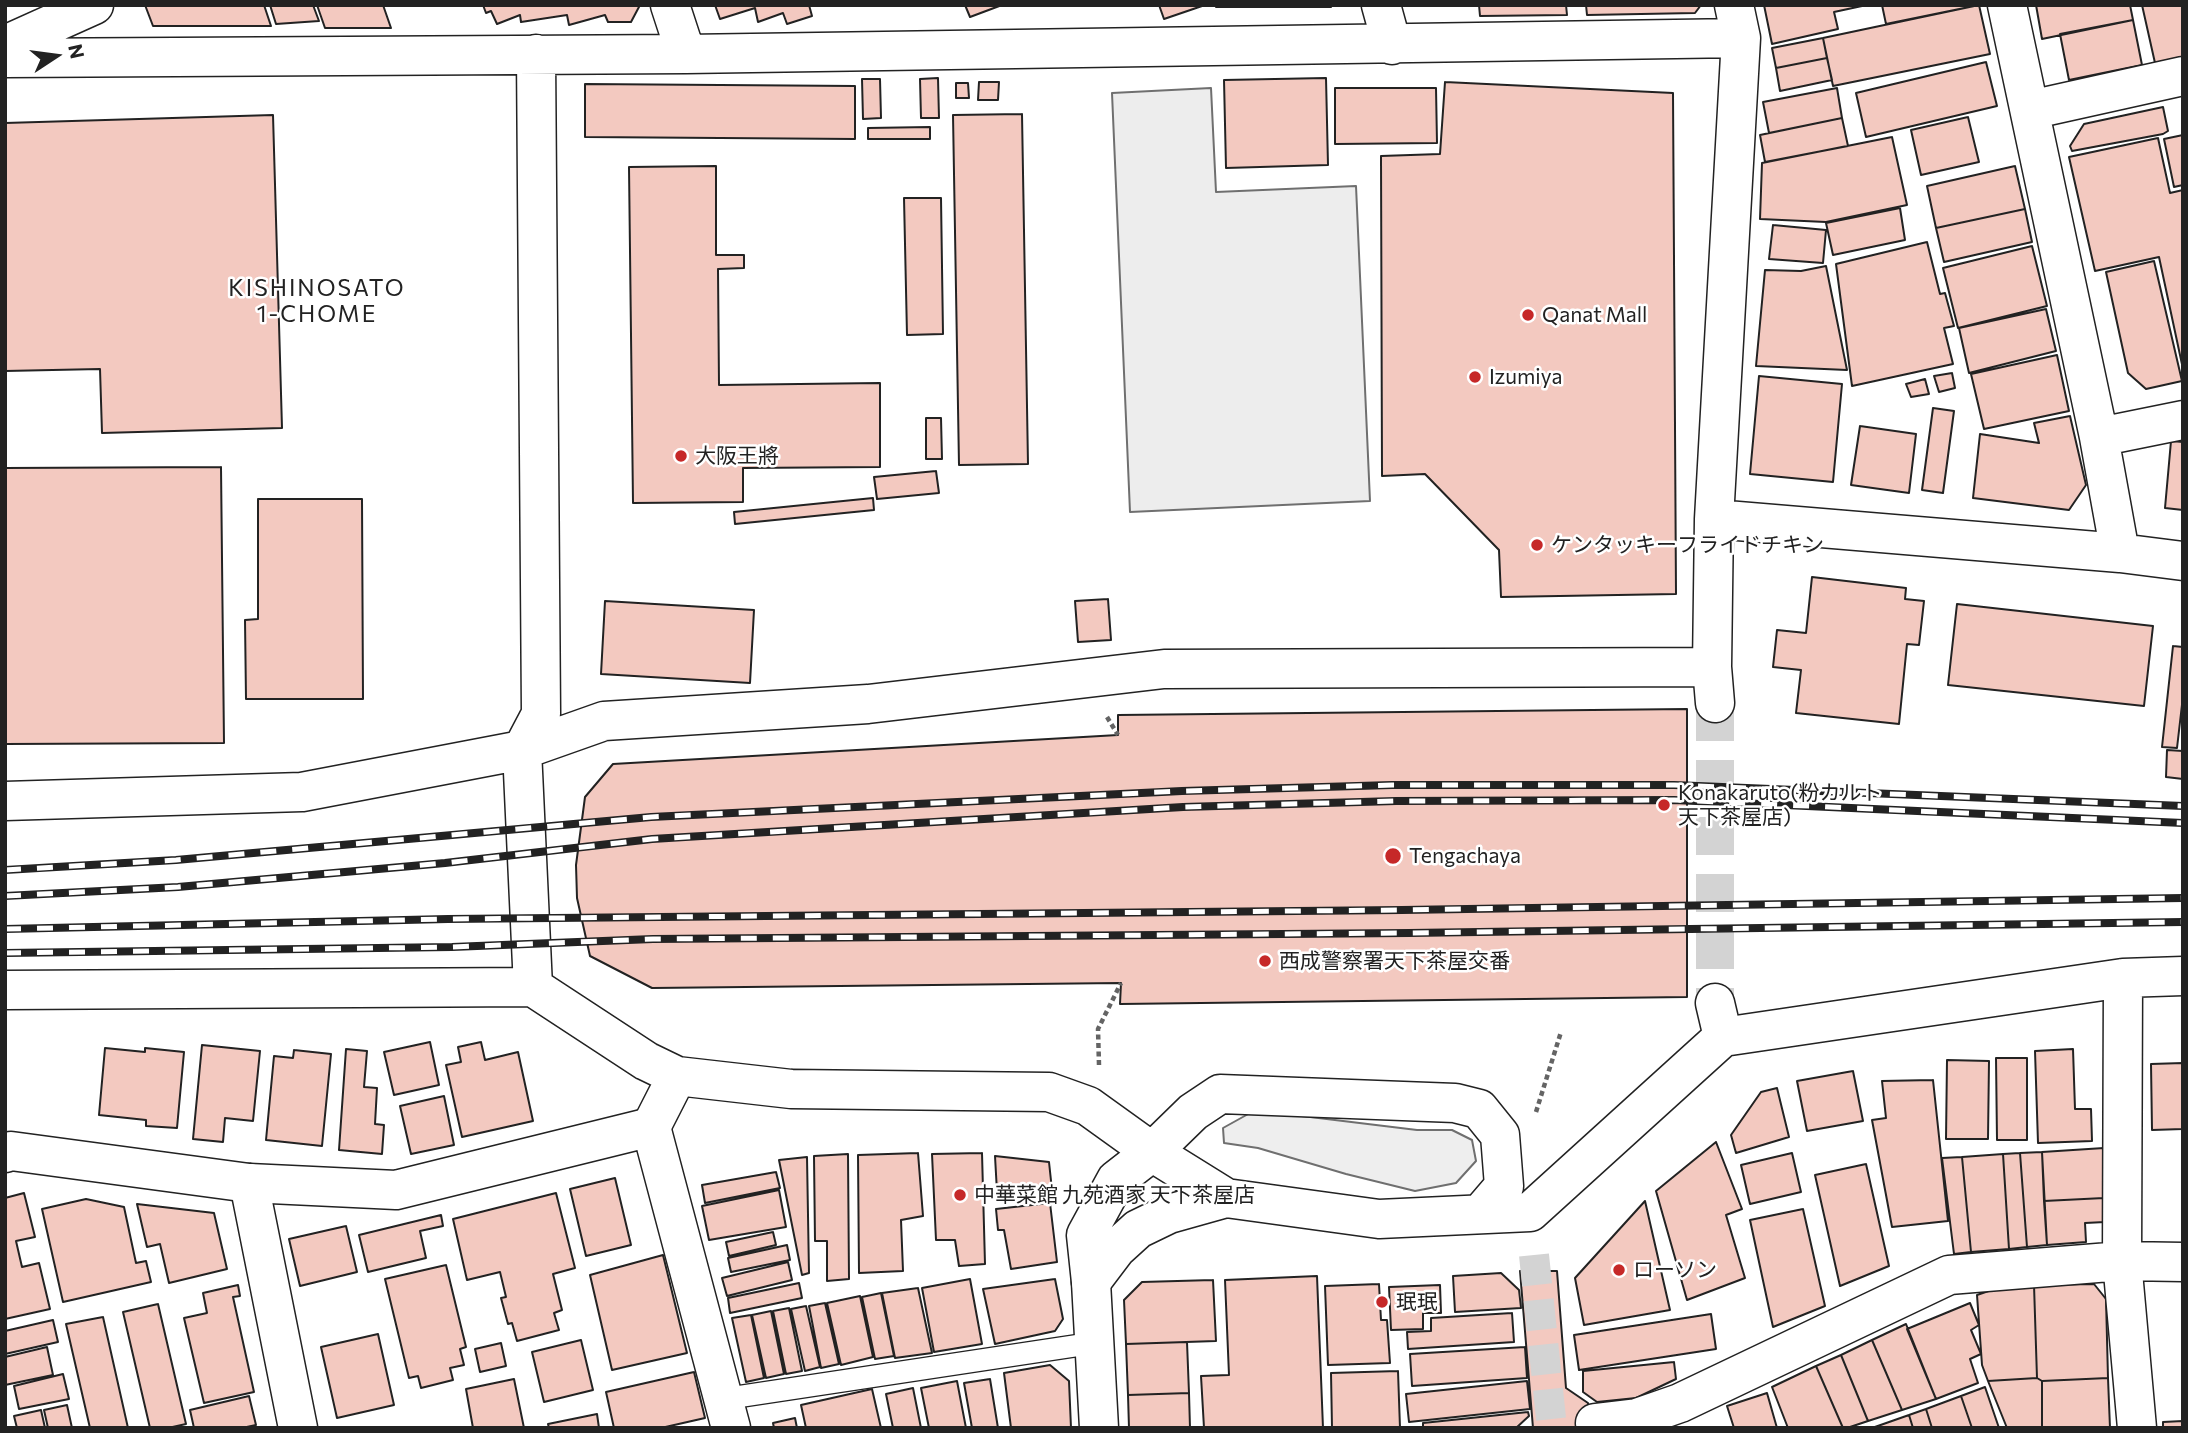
<!DOCTYPE html>
<html>
<head>
<meta charset="utf-8">
<style>
	body { margin:0 }
	#map { position:relative; width:2188px; height:1433px; overflow:hidden; background:#fff; font-family:Commissioner,sans-serif }
	canvas { display:block }
	.frame { position:absolute; inset:0; border:7px solid #222; pointer-events:none }
	.north { position:absolute; left:21px; top:21px; width:70px; height:70px; -webkit-text-stroke:5px #fff; paint-order:stroke; rotate:77deg; font-size:19px; font-weight:700; line-height:28px; text-align:center; color:#222 }
	.north::after { content:''; display:block; margin:auto; width:24px; height:32px; background:#222; clip-path:polygon(50% 0,100% 100%,50% 72%,0 100%) }
</style>
</head>
<body>
<div id="map">
<canvas width="2188" height="1433"></canvas>
<div class="frame"></div>
<div class="north">N</div>
</div>
<script>
const g = document.querySelector('canvas').getContext('2d');
g.lineJoin = 'round';
function fillPath(path, color) {
  g.fillStyle = color;
  g.fill(path, 'evenodd');
}
function poly(rows) {
  const path = new Path2D();
  for (const r of rows) {
    path.moveTo(r[0], r[1]);
    for (let i = 2; i < r.length; i += 2) path.lineTo(r[i], r[i + 1]);
  }
  return path;
}
function strokePath(path, color, width, dash) {
  g.strokeStyle = color;
  g.lineWidth = width;
  g.lineCap = dash ? 'butt' : 'round';
  g.setLineDash(dash || []);
  g.stroke(path);
}
function drawText(font, color, halo, rows, align = 'center') {
  g.font = font + ' Commissioner,"Noto Sans JP",sans-serif';
  g.lineWidth = 5;
  g.setLineDash([]);
  g.textBaseline = 'middle';
  g.strokeStyle = halo;
  g.fillStyle = color;
  for (const [text, x, y, turn = 0] of rows) {
    g.save();
    g.translate(x, y);
    g.rotate((+turn || 0) * Math.PI / 180);
    g.textAlign = isNaN(turn) ? turn : align;
    if (halo) g.strokeText(text, 0, 0);
    g.fillText(text, 0, 0);
    g.restore();
  }
}
const green = poly([
	[1250,1113,1302,1116,1417,1130,1452,1130,1472,1140,1476,1161,1456,1183,1415,1191,1346,1174,1258,1148,1224,1143,1223,1128,1250,1113]
]);
const parking = poly([
	[1211,88,1216,192,1356,186,1370,501,1130,512,1112,93,1211,88]
]);
const building = poly([
	[145,5,264,5,271,26,153,26,145,5],
	[270,5,313,5,319,21,276,24,270,5],
	[317,5,383,5,391,28,325,28,317,5],
	[483,5,640,5,631,22,608,22,605,15,569,25,567,15,521,22,520,15,497,24,491,11,486,13,483,5],
	[715,5,809,5,812,16,787,24,783,13,758,22,755,8,720,19,715,5],
	[965,5,1002,5,970,17,965,5],
	[1159,5,1205,5,1164,19,1159,5],
	[1216,5,1330,5,1331,7,1216,7,1216,5],
	[1479,5,1566,5,1567,15,1480,16,1479,5],
	[1586,5,1701,5,1695,13,1587,15,1586,5],
	[1764,5,1862,5,1862,6,1834,12,1838,29,1772,44,1764,5],
	[1882,5,1979,5,1886,24,1882,5],
	[1979,5,1990,54,1833,86,1823,38,1979,5],
	[2036,5,2130,5,2133,20,2042,39,2036,5],
	[2142,5,2183,5,2183,57,2155,63,2142,5],
	[2133,20,2142,65,2069,80,2060,34,2133,20],
	[1823,38,1827,58,1776,68,1772,48,1823,38],
	[1827,58,1832,80,1780,91,1776,68,1827,58],
	[1986,62,1997,106,1866,137,1856,93,1986,62],
	[938,78,939,118,921,118,920,79,938,78],
	[1326,78,1328,165,1226,168,1224,80,1326,78],
	[862,79,880,79,881,118,863,119,862,79],
	[979,82,999,82,998,100,978,100,979,82],
	[1445,82,1673,93,1676,594,1501,597,1499,550,1425,474,1382,476,1381,156,1440,154,1445,82],
	[956,83,968,83,969,98,956,98,956,83],
	[585,84,855,86,855,139,585,137,585,84],
	[1335,88,1436,88,1437,143,1335,144,1335,88],
	[1837,88,1842,118,1769,133,1763,102,1837,88],
	[2163,107,2168,131,2163,134,2072,151,2070,146,2084,124,2163,107],
	[1022,114,1028,464,959,465,953,115,1022,114],
	[273,115,282,428,102,433,100,369,5,371,5,123,273,115],
	[1968,117,1979,162,1921,175,1911,130,1968,117],
	[1842,118,1848,146,1765,162,1760,135,1842,118],
	[930,127,930,139,868,139,868,128,930,127],
	[2183,135,2183,185,2174,187,2164,139,2183,135],
	[1892,137,1907,205,1826,222,1760,219,1762,163,1892,137],
	[2158,138,2170,193,2183,190,2183,369,2159,257,2095,271,2069,157,2158,138],
	[716,166,716,255,744,255,744,268,718,269,719,385,880,383,880,467,743,468,743,502,633,503,629,167,716,166],
	[2015,166,2025,209,1936,228,1927,186,2015,166],
	[904,198,941,198,943,334,907,335,904,198],
	[1900,208,1905,240,1833,255,1826,223,1900,208],
	[2025,209,2032,242,1944,262,1936,228,2025,209],
	[1773,225,1826,230,1823,263,1769,259,1773,225],
	[1927,242,1940,294,1945,293,1954,326,1944,328,1953,364,1852,386,1836,264,1927,242],
	[2032,246,2047,306,1958,328,1943,268,2032,246],
	[2154,261,2182,381,2146,389,2128,373,2106,272,2154,261],
	[1826,266,1847,370,1756,366,1765,270,1801,271,1826,266],
	[2046,309,2056,351,1969,373,1959,328,2046,309],
	[2057,355,2069,411,1984,429,1971,374,2057,355],
	[1952,373,1955,388,1939,392,1934,376,1952,373],
	[1759,376,1842,384,1833,482,1750,474,1759,376],
	[1925,379,1929,394,1911,397,1906,384,1925,379],
	[1933,408,1954,411,1943,493,1922,490,1933,408],
	[2070,416,2086,485,2069,510,1973,498,1980,434,2039,443,2034,423,2070,416],
	[926,418,941,418,942,459,926,459,926,418],
	[1860,426,1916,434,1909,493,1851,485,1860,426],
	[2171,441,2183,442,2183,510,2165,508,2171,441],
	[221,467,224,743,5,744,5,468,221,467],
	[936,471,939,493,877,499,874,477,936,471],
	[873,498,874,510,735,524,734,512,873,498],
	[258,499,362,499,363,699,246,699,245,620,258,619,258,499],
	[1812,577,1906,588,1905,599,1924,601,1919,645,1907,644,1899,724,1796,713,1801,670,1773,667,1777,630,1806,633,1812,577],
	[1108,599,1111,640,1078,642,1075,601,1108,599],
	[605,601,754,610,750,683,601,674,605,601],
	[1957,604,2153,626,2144,706,1948,685,1957,604],
	[2173,646,2183,647,2183,696,2177,748,2162,747,2173,646],
	[1687,709,1687,997,1120,1004,1121,983,652,988,590,956,577,898,576,865,585,797,613,764,1118,735,1118,715,1687,709],
	[2167,750,2183,751,2183,779,2166,777,2167,750],
	[430,1042,439,1085,394,1095,384,1052,430,1042],
	[481,1042,485,1060,518,1052,533,1121,462,1137,446,1065,461,1062,458,1047,481,1042],
	[202,1045,260,1051,253,1121,225,1118,223,1142,193,1139,202,1045],
	[105,1048,145,1052,145,1048,184,1052,177,1128,146,1126,146,1120,99,1115,105,1048],
	[346,1049,367,1051,364,1087,377,1088,375,1124,384,1125,382,1154,339,1150,346,1049],
	[2073,1049,2075,1109,2091,1109,2092,1141,2038,1143,2035,1051,2073,1049],
	[294,1050,331,1054,322,1146,266,1140,274,1056,293,1058,294,1050],
	[1996,1058,2027,1058,2027,1140,1997,1140,1996,1058],
	[1947,1060,1989,1061,1988,1139,1946,1139,1947,1060],
	[2183,1063,2183,1129,2152,1130,2151,1064,2183,1063],
	[1853,1071,1863,1121,1807,1131,1797,1081,1853,1071],
	[1933,1080,1948,1221,1892,1227,1872,1120,1886,1118,1882,1081,1933,1080],
	[1777,1088,1789,1137,1736,1153,1731,1135,1761,1092,1777,1088],
	[444,1096,454,1145,411,1154,400,1106,444,1096],
	[1716,1142,1742,1209,1726,1215,1745,1278,1687,1300,1656,1191,1716,1142],
	[2104,1148,2104,1198,2044,1201,2042,1152,2104,1148],
	[2042,1152,2047,1245,2027,1247,2020,1153,2042,1152],
	[918,1153,923,1216,901,1220,903,1271,859,1273,858,1155,918,1153],
	[982,1153,985,1264,959,1266,955,1240,936,1240,932,1154,982,1153],
	[1792,1153,1801,1192,1750,1204,1741,1165,1792,1153],
	[2020,1153,2027,1247,2009,1249,2003,1154,2020,1153],
	[848,1154,849,1279,827,1281,827,1241,815,1241,814,1156,848,1154],
	[2003,1154,2009,1249,1971,1252,1962,1157,2003,1154],
	[995,1156,1049,1162,1052,1190,997,1192,995,1156],
	[807,1157,809,1273,802,1275,779,1160,807,1157],
	[1962,1157,1971,1252,1954,1254,1942,1158,1962,1157],
	[1866,1164,1889,1266,1840,1286,1815,1175,1866,1164],
	[776,1172,780,1188,705,1203,702,1185,776,1172],
	[615,1178,631,1245,586,1256,570,1189,615,1178],
	[779,1190,786,1227,709,1240,702,1206,779,1190],
	[24,1193,35,1237,16,1241,22,1267,39,1263,50,1309,5,1319,5,1198,24,1193],
	[556,1193,575,1268,553,1274,562,1310,554,1313,559,1330,517,1341,512,1323,508,1324,501,1298,506,1297,500,1272,467,1280,453,1219,556,1193],
	[2104,1198,2105,1222,2085,1223,2086,1242,2047,1245,2044,1201,2104,1198],
	[86,1199,124,1207,136,1263,146,1261,151,1282,63,1302,42,1209,86,1199],
	[1645,1201,1670,1310,1584,1325,1575,1278,1645,1201],
	[1050,1203,1057,1262,1011,1269,1004,1230,998,1230,996,1209,1050,1203],
	[137,1204,214,1213,227,1269,169,1283,160,1244,147,1247,137,1204],
	[1803,1209,1825,1306,1773,1327,1750,1220,1803,1209],
	[441,1215,443,1226,420,1231,426,1258,368,1272,359,1235,441,1215],
	[346,1226,357,1272,300,1286,289,1239,346,1226],
	[773,1232,776,1245,729,1256,726,1242,773,1232],
	[787,1245,790,1260,731,1272,728,1258,787,1245],
	[663,1255,687,1353,612,1370,590,1275,663,1255],
	[788,1262,792,1280,727,1296,722,1278,788,1262],
	[446,1265,466,1347,460,1349,464,1365,450,1368,453,1380,421,1388,418,1376,409,1378,385,1279,446,1265],
	[1520,1271,1557,1271,1566,1388,1588,1403,1590,1428,1533,1428,1520,1271],
	[1501,1273,1519,1290,1521,1308,1455,1312,1453,1276,1501,1273],
	[1317,1276,1323,1428,1204,1428,1201,1376,1229,1375,1225,1280,1317,1276],
	[970,1279,982,1344,934,1352,922,1288,970,1279],
	[1055,1279,1063,1319,1055,1331,995,1344,983,1289,1055,1279],
	[1213,1280,1216,1341,1126,1344,1124,1300,1142,1282,1213,1280],
	[799,1283,802,1298,730,1313,728,1298,799,1283],
	[1379,1284,1381,1320,1387,1320,1390,1363,1328,1365,1325,1286,1379,1284],
	[2094,1284,2106,1299,2108,1378,2042,1381,2037,1378,2034,1285,2094,1284],
	[238,1285,240,1296,233,1297,254,1392,204,1403,184,1318,207,1313,203,1293,238,1285],
	[1440,1285,1441,1313,1423,1313,1423,1329,1391,1330,1389,1287,1440,1285],
	[2034,1285,2037,1378,1988,1381,1982,1365,1977,1295,2003,1286,2034,1285],
	[918,1288,932,1353,895,1358,882,1293,918,1288],
	[881,1293,894,1356,875,1359,862,1297,881,1293],
	[860,1296,873,1357,841,1365,827,1303,860,1296],
	[825,1303,839,1364,821,1368,809,1306,825,1303],
	[1970,1303,1979,1325,1971,1330,1981,1354,1970,1359,1978,1383,1936,1399,1907,1329,1970,1303],
	[158,1304,186,1424,168,1428,150,1428,123,1312,158,1304],
	[806,1306,820,1367,805,1371,791,1309,806,1306],
	[789,1308,802,1371,786,1374,773,1311,789,1308],
	[771,1311,784,1374,766,1378,752,1315,771,1311],
	[1512,1313,1514,1342,1408,1349,1407,1332,1431,1331,1431,1318,1512,1313],
	[1711,1314,1716,1349,1579,1370,1574,1335,1711,1314],
	[751,1315,764,1378,746,1382,732,1318,751,1315],
	[103,1317,128,1428,90,1428,66,1324,103,1317],
	[53,1320,58,1342,5,1354,5,1331,53,1320],
	[1906,1324,1936,1399,1902,1410,1872,1340,1906,1324],
	[378,1334,394,1405,337,1418,321,1347,378,1334],
	[581,1340,593,1390,544,1402,532,1352,581,1340],
	[1872,1340,1902,1410,1868,1421,1841,1355,1872,1340],
	[1187,1342,1189,1393,1128,1395,1126,1344,1187,1342],
	[501,1343,506,1366,480,1372,475,1349,501,1343],
	[47,1347,53,1375,5,1385,5,1357,47,1347],
	[1525,1347,1527,1378,1412,1386,1410,1354,1525,1347],
	[1841,1355,1868,1421,1847,1428,1843,1428,1816,1366,1841,1355],
	[1674,1362,1676,1379,1636,1398,1597,1402,1583,1392,1583,1371,1674,1362],
	[1050,1365,1069,1381,1071,1428,1011,1428,1004,1373,1050,1365],
	[1816,1366,1843,1428,1788,1428,1772,1387,1816,1366],
	[1398,1371,1400,1428,1332,1428,1331,1373,1398,1371],
	[694,1372,705,1418,661,1428,614,1428,606,1392,694,1372],
	[63,1374,69,1399,19,1409,14,1386,63,1374],
	[2037,1378,2042,1381,2042,1428,2007,1428,1988,1381,2037,1378],
	[2108,1378,2110,1428,2042,1428,2042,1381,2108,1378],
	[514,1379,524,1428,473,1428,466,1389,514,1379],
	[990,1379,998,1428,972,1428,964,1383,990,1379],
	[957,1381,966,1428,929,1428,921,1388,957,1381],
	[1527,1381,1530,1409,1409,1422,1406,1394,1527,1381],
	[1985,1387,1999,1428,1972,1428,1961,1396,1985,1387],
	[913,1388,921,1428,893,1428,886,1394,913,1388],
	[872,1389,881,1428,806,1428,801,1405,872,1389],
	[1189,1393,1190,1428,1129,1428,1128,1395,1189,1393],
	[1767,1393,1777,1428,1734,1428,1727,1406,1767,1393],
	[249,1396,256,1425,242,1428,194,1428,190,1410,249,1396],
	[1961,1396,1972,1428,1932,1428,1926,1409,1961,1396],
	[67,1405,72,1428,48,1428,44,1410,67,1405],
	[1926,1409,1932,1428,1913,1428,1909,1415,1926,1409],
	[41,1410,45,1428,17,1428,14,1416,41,1410],
	[1528,1412,1529,1416,1516,1428,1423,1428,1423,1423,1528,1412],
	[597,1414,599,1428,549,1428,548,1424,597,1414],
	[1909,1415,1913,1428,1872,1428,1909,1415],
	[795,1418,797,1428,774,1428,773,1423,795,1418],
	[2183,1421,2183,1428,2163,1428,2163,1422,2183,1421]
]);
const pedestrianTunnel = poly([
	[1534,1255,1552,1428]
]);
const minorTunnel = poly([
	[1715,703,1715,1003]
]);
const path = poly([
	[1107,717,1118,735],
	[1099,1065,1098,1029,1121,983],
	[1536,1112,1561,1032]
]);
const service = poly([
	[723,1399,1094,1343]
]);
const minor = poly([
	[670,5,686,54],
	[1381,5,1392,45],
	[2007,5,2099,437,2120,553],
	[5,45,94,5],
	[5,58,686,54,1741,38],
	[2030,110,2183,76],
	[2099,437,2183,420],
	[1714,519,2120,553,2183,561],
	[1715,703,1712,667,1714,519,1741,38,1734,5],
	[5,801,302,792,522,750,604,721,868,704,1164,669,1712,667],
	[2123,978,2122,1261,2137,1428],
	[533,987,522,750,541,714,536,54],
	[5,990,533,987,646,1061,677,1076,791,1089,1049,1092,1088,1106,1152,1152,1226,1198,1379,1219,1530,1212,1723,1037,2123,978,2183,976],
	[1715,1003,1723,1037],
	[651,1127,677,1076],
	[249,1183,298,1428],
	[1091,1282,1086,1235,1116,1180,1152,1152,1193,1112,1220,1094,1455,1103,1479,1109,1500,1135,1504,1186,1480,1214],
	[1091,1282,1116,1249,1138,1229,1169,1214,1226,1198],
	[1595,1423,1637,1418,1680,1403,1949,1275,2122,1261,2183,1262]
]);
const tertiary = poly([
	[5,1153,11,1151,249,1183,396,1190,651,1127,731,1428],
	[1091,1282,1099,1428]
]);
const rail = poly([
	[5,870,176,860,651,817,1182,791,1392,785,1674,785,2183,806],
	[5,896,178,887,445,863,652,839,1183,807,1396,801,1674,800,2183,823],
	[5,929,448,919,1402,910,2183,898],
	[5,953,452,947,653,939,1409,933,2183,922]
]);
const markers = [
	[1528,315,7,"#c62828"],
	[1475,377,7,"#c62828"],
	[681,456,7,"#c62828"],
	[1537,545,7,"#c62828"],
	[1664,805,7,"#c62828"],
	[1393,856,9,"#c62828"],
	[1265,961,7,"#c62828"],
	[960,1195,7,"#c62828"],
	[1619,1270,7,"#c62828"],
	[1382,1302,7,"#c62828"]
];
const poiNames = [
	["Qanat Mall",1542,315],
	["Izumiya",1489,377],
	["大阪王將",695,456],
	["ケンタッキーフライドチキン",1551,545],
	["Konakaruto(粉カルト",1678,793],
	["天下茶屋店)",1678,817],
	["Tengachaya",1409,856],
	["西成警察署天下茶屋交番",1279,961],
	["中華菜館 九苑酒家 天下茶屋店",974,1195],
	["ローソン",1633,1270],
	["珉珉",1396,1302]
];
const neighbourhoodNames = [
	["KISHINOSATO",317,288],
	["1-CHOME",317,314]
];
fillPath(green, '#eee');
strokePath(green, '#6f6f6f', 2);
fillPath(parking, '#ededed');
strokePath(parking, '#6f6f6f', 2);
fillPath(building, '#f3c9c0');
strokePath(building, '#222', 2);
strokePath(pedestrianTunnel, '#d3d3d3', 30, [30, 15]);
strokePath(minorTunnel, '#d3d3d3', 38, [38, 19]);
strokePath(service, '#222', 24);
strokePath(minor, '#222', 41);
strokePath(tertiary, '#222', 41);
strokePath(path, '#646464', 4.5, [5, 3.5]);
strokePath(service, '#fff', 21);
strokePath(minor, '#fff', 38);
strokePath(tertiary, '#fff', 38);
strokePath(rail, '#222', 8);
strokePath(rail, '#fff', 5, [16]);
for (const [x, y, r, color] of markers) {
  const dot = new Path2D();
  dot.arc(x, y, r, 0, 2 * Math.PI);
  g.fillStyle = color;
  g.fill(dot);
  strokePath(dot, '#fff', 2.5);
}
drawText('21px', '#222', '#fff', poiNames, 'left');
g.letterSpacing = '2px';
drawText('23px', '#222', '#fff', neighbourhoodNames);
g.letterSpacing = '0px';
</script>
</body>
</html>
